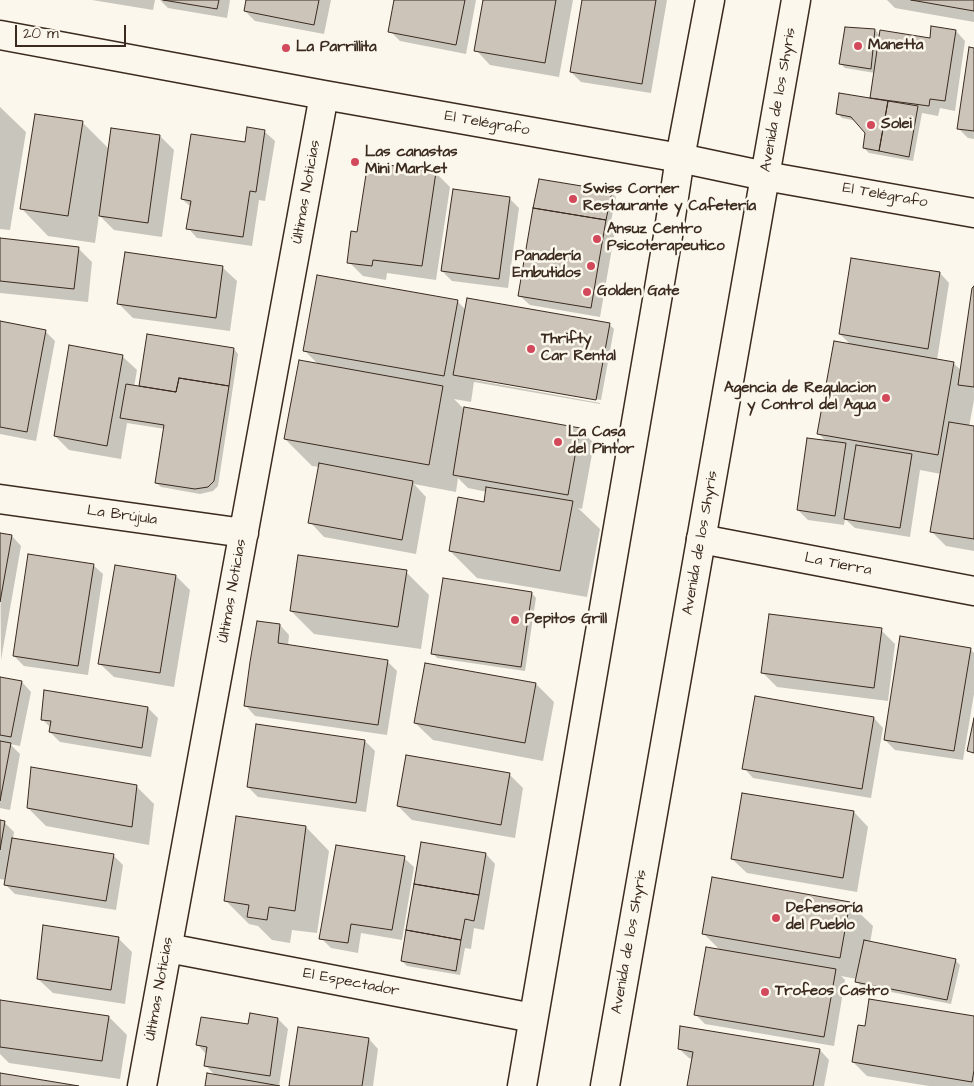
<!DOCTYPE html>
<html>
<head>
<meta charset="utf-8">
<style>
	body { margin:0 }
	#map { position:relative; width:974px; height:1086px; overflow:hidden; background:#fbf7ec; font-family:"Architects Daughter",sans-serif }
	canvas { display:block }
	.scale { position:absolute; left:15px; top:25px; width:111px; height:22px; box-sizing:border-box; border:2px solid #3b2a1e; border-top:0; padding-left:6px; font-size:15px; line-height:18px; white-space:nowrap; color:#3b2a1e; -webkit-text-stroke:4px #fbf7ec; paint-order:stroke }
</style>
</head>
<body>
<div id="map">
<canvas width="974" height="1086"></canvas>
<div class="scale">20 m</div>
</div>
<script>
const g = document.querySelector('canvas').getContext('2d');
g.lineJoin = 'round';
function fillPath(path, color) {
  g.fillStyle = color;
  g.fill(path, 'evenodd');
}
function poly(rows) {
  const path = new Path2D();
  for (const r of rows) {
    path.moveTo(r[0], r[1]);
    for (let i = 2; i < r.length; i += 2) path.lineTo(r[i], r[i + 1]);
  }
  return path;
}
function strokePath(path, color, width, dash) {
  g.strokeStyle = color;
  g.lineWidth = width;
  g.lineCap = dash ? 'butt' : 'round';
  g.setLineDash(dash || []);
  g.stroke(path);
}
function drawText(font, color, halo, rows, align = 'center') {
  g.font = font + ' "Architects Daughter",sans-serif';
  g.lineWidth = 5;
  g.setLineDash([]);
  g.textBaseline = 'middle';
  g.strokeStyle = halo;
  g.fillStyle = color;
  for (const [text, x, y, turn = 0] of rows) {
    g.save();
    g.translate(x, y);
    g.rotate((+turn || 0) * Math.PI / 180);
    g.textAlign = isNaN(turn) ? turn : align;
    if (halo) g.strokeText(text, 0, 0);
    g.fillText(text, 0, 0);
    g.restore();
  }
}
const shadow = poly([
	[92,0,155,0,153,10],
	[160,0,230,0,227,18,168,8],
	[247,0,331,0,324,34,255,21,245,11],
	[396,0,476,0,466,54,400,41,390,31],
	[484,0,573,0,559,77,490,65,476,50],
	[584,0,667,0,651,93,581,82,571,72],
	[887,0,974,0,974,22,895,8],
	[846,28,875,30,881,36,931,40,956,31,965,41,955,111,940,108,938,116,922,113,913,161,869,153,864,148,867,133,857,121,842,118,837,113,874,100,871,97,875,73,845,68,840,63],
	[974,49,974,139,968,138,958,128],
	[0,107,26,132,10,230,0,229],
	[82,122,109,149,160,136,174,150,162,237,114,230,99,215,95,243,48,236,21,208],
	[265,132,275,141,265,201,259,200,252,246,197,238,188,228,191,207,182,199,246,144],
	[436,173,450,187,436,280,387,273,386,280,363,276,349,262,358,233],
	[611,192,616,197,610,226,615,231,600,317,530,305,520,296],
	[509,198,519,208,508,288,452,281,442,271],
	[0,239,78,248,92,262,88,302,0,293],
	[222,267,237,281,230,331,133,318,119,304],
	[940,273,949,283,937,360,953,363,961,370,974,288,974,400,969,427,974,427,974,551,946,546,932,532,941,474,920,470,910,537,855,528,845,519,844,525,808,520,798,510,827,442,818,433,851,345,840,334],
	[457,301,466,310,609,324,614,329,601,400,475,378,475,380,600,403,600,404,474,382,471,402,454,399,465,410,579,429,594,443,582,509,578,508,600,529,587,597,477,578,450,551,485,503,487,492,468,488,458,478,456,492,414,484,426,497,416,554,324,537,310,522,319,467,312,466,285,439,319,365,305,351],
	[0,323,45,331,55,341,36,441,0,434],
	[148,336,234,349,238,354,218,486,213,491,200,494,161,487,156,483,165,429,127,423,121,459,69,450,55,436,122,356,137,370,134,387,140,388],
	[0,534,12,536,21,546,1,660],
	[93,565,103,574,88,675,24,666,14,656],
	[406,572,429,595,421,649,314,634,291,611],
	[176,576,190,590,174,687,114,677,99,663],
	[532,593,536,598,525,671,437,658,433,653],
	[280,625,289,635,288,646,387,661,397,671,387,735,255,716,246,706],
	[881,630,895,644,888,701,777,687,762,672],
	[970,649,974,653,974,694,963,760,895,750,885,740],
	[426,664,536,684,554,702,543,761,433,740,415,723],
	[0,678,22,682,31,692,20,746,10,744,20,754,10,810,0,808],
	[148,708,158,718,151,757,60,742,50,732,51,728,42,719],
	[874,718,883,728,871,798,753,778,744,768],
	[257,726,365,741,375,751,366,812,258,797,248,787],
	[509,774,523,788,515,838,412,820,398,806],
	[136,786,154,804,149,845,46,826,28,808],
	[854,812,868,827,857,892,747,873,732,859],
	[0,822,4,822,14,832,13,839,113,855,123,865,116,910,15,894,5,884,6,880,0,879],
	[306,827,329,851,317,933,292,930,290,943,272,940,258,926,249,924,226,901],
	[486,854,495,864,484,930,474,928,471,949,465,948,460,975,407,966,402,961],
	[404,858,414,867,402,940,361,933,358,953,331,948,321,938],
	[849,903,873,926,870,943,955,960,960,965,951,1004,861,986,856,981,857,979,841,976,845,980,834,1046,705,1024,695,1014,721,951,703,933],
	[118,938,132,952,125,1004,53,993,38,979],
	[0,1001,109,1017,127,1035,120,1079,9,1063,0,1054],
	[974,1017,974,1086,929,1086,867,1076,853,1062,866,1028],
	[278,1019,288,1029,279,1086,206,1086,216,1076,206,1066,207,1055,198,1045,249,1025],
	[369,1039,378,1049,373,1086,290,1086],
	[679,1049,820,1050,829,1060,824,1086,689,1086,693,1059,689,1058]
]);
const building = poly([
	[163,0,219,0,217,9,163,0],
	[246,0,319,0,314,25,244,11,246,0],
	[394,0,465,0,456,45,388,32,394,0],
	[483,0,556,0,545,63,474,51,483,0],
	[582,0,656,0,642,84,570,72,582,0],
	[911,0,974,0,974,11,911,0],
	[931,26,956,30,945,101,930,99,929,106,870,98,880,30,930,38,931,26],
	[845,27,875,29,871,69,839,64,845,27],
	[969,47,974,48,974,131,957,129,969,47],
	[839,93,888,101,879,151,863,148,865,133,851,117,836,114,839,93],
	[888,101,918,106,909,157,879,151,888,101],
	[35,114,83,121,68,216,20,209,35,114],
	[247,127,265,130,256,192,250,191,243,237,186,229,191,201,181,199,191,134,245,142,247,127],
	[111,128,160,135,148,223,99,216,111,128],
	[368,162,436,172,422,266,373,260,372,266,347,263,351,231,357,232,368,162],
	[539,179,612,191,606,220,533,208,539,179],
	[453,189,510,197,499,279,441,271,453,189],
	[533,208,606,220,591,308,518,296,533,208],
	[0,238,79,247,74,289,0,281,0,238],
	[125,252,223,266,216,318,117,304,125,252],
	[851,258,940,272,928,349,839,334,851,258],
	[317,275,458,300,444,376,303,351,317,275],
	[974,286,974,387,958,385,972,288,974,286],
	[467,298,610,323,596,400,453,375,467,298],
	[0,321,46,330,27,432,0,427,0,321],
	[147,334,234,348,229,386,179,378,176,392,139,386,147,334],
	[834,341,954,362,938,455,817,434,834,341],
	[69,345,123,355,107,446,54,436,69,345],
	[299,360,443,386,429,465,284,439,299,360],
	[179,378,229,386,214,481,208,487,195,489,155,483,164,425,120,418,126,384,176,392,179,378],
	[464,407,580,428,568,495,453,475,464,407],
	[949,422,974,426,974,539,930,532,949,422],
	[807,438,846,443,835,516,797,510,807,438],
	[856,445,912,454,900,528,844,519,856,445],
	[319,463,413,481,402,540,308,523,319,463],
	[486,487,573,501,560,571,449,551,458,497,484,502,486,487],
	[0,533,12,535,0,602,0,533],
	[28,554,94,564,78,666,13,656,28,554],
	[298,555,407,570,398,627,290,611,298,555],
	[115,565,176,575,160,673,98,664,115,565],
	[443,578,532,592,521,667,431,654,443,578],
	[769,614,882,628,874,688,761,673,769,614],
	[257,621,280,624,278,643,388,660,378,725,244,706,250,662,257,621],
	[900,636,971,648,954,751,884,740,900,636],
	[425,663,536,683,525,743,414,723,425,663],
	[0,677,22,681,11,737,0,735,0,677],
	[44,690,148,707,142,748,49,732,51,721,41,720,44,690],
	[755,696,874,717,862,789,742,769,755,696],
	[974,718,974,753,967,751,974,718],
	[256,724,365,740,356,803,247,787,256,724],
	[0,741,11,743,0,801,0,741],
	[406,755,510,773,501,825,397,806,406,755],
	[31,767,137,785,132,827,27,808,31,767],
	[742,793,854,811,843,878,731,859,742,793],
	[236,816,306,826,295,911,269,907,267,920,247,917,249,905,224,901,236,816],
	[0,820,5,821,0,850,0,820],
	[12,838,114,854,106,901,4,885,12,838],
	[421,842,486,853,479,895,414,884,421,842],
	[336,845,405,856,392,930,351,924,348,943,319,939,336,845],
	[712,877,850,902,840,958,702,934,712,877],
	[414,884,479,895,474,921,465,919,461,940,406,930,414,884],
	[43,925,119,937,111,990,37,979,43,925],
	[406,930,461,940,456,971,401,961,406,930],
	[864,940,956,959,947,1000,855,982,864,940],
	[706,947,836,969,824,1037,694,1015,706,947],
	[869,999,974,1016,974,1070,972,1082,852,1062,858,1025,865,1026,869,999],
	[0,1000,109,1016,102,1061,0,1047,0,1000],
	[250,1013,278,1018,270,1076,204,1066,207,1047,196,1045,201,1017,248,1024,250,1013],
	[680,1026,820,1049,813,1086,687,1086,693,1052,678,1049,680,1026],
	[298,1027,369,1038,362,1086,289,1086,298,1027],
	[0,1073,79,1086,0,1086,0,1073],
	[207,1073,280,1086,205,1086,207,1073]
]);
const minor = poly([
	[0,35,324,95,680,158,765,176,974,213],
	[0,499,244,533],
	[701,539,974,591],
	[168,948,533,1018],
	[142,1086,324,95]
]);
const secondary = poly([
	[522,1086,668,236,680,158,710,0],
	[605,1086,796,0]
]);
const markers = [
	[858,46,5,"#d1495b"],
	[286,48,5,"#d1495b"],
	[871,125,5,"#d1495b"],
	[355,162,5,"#d1495b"],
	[573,199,5,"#d1495b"],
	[597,239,5,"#d1495b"],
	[591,266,5,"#d1495b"],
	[587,292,5,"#d1495b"],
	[531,349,5,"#d1495b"],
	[886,398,5,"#d1495b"],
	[558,442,5,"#d1495b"],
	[515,620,5,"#d1495b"],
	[776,918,5,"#d1495b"],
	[765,992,5,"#d1495b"]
];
const poiNames = [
	["Manetta",868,46],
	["La Parrillita",296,48],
	["Solei",881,125],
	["Las canastas",365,153],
	["Mini Market",365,170],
	["Swiss Corner",583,190],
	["Restaurante y Cafetería",583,207],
	["Ansuz Centro",607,230],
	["Psicoterapeutico",607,247],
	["Panadería",581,257,"right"],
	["Embutidos",581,274,"right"],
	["Golden Gate",597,292],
	["Thrifty",541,340],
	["Car Rental",541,357],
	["Agencia de Regulacion",876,389,"right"],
	["y Control del Agua",876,406,"right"],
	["La Casa",568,433],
	["del Pintor",568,450],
	["Pepitos Grill",525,620],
	["Defensoría",786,909],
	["del Pueblo",786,926],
	["Trofeos Castro",775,992]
];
const streetNames = [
	["Avenida de los Shyris",779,100,-80],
	["El Telégrafo",487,124,10],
	["Últimas Noticias",307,192,-80],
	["El Telégrafo",885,196,10],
	["La Brújula",122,516,8],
	["Avenida de los Shyris",701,543,-80],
	["La Tierra",838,565,11],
	["Últimas Noticias",233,591,-80],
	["Avenida de los Shyris",630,942,-80],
	["El Espectador",351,983,11],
	["Últimas Noticias",160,989,-80]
];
fillPath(shadow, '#0003');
fillPath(building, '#ccc4b9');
strokePath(building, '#3b2a1e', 1);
strokePath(minor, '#3b2a1e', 31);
strokePath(secondary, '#3b2a1e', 31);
strokePath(minor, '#fbf7ec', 28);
strokePath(secondary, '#fbf7ec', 28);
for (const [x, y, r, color] of markers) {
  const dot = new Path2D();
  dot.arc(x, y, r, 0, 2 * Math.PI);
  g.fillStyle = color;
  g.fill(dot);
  strokePath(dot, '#fbf7ec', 2);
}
drawText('bold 15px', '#3b2a1e', '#fbf7ec', poiNames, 'left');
drawText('15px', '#3b2a1e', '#fbf7ec', streetNames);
</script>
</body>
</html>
